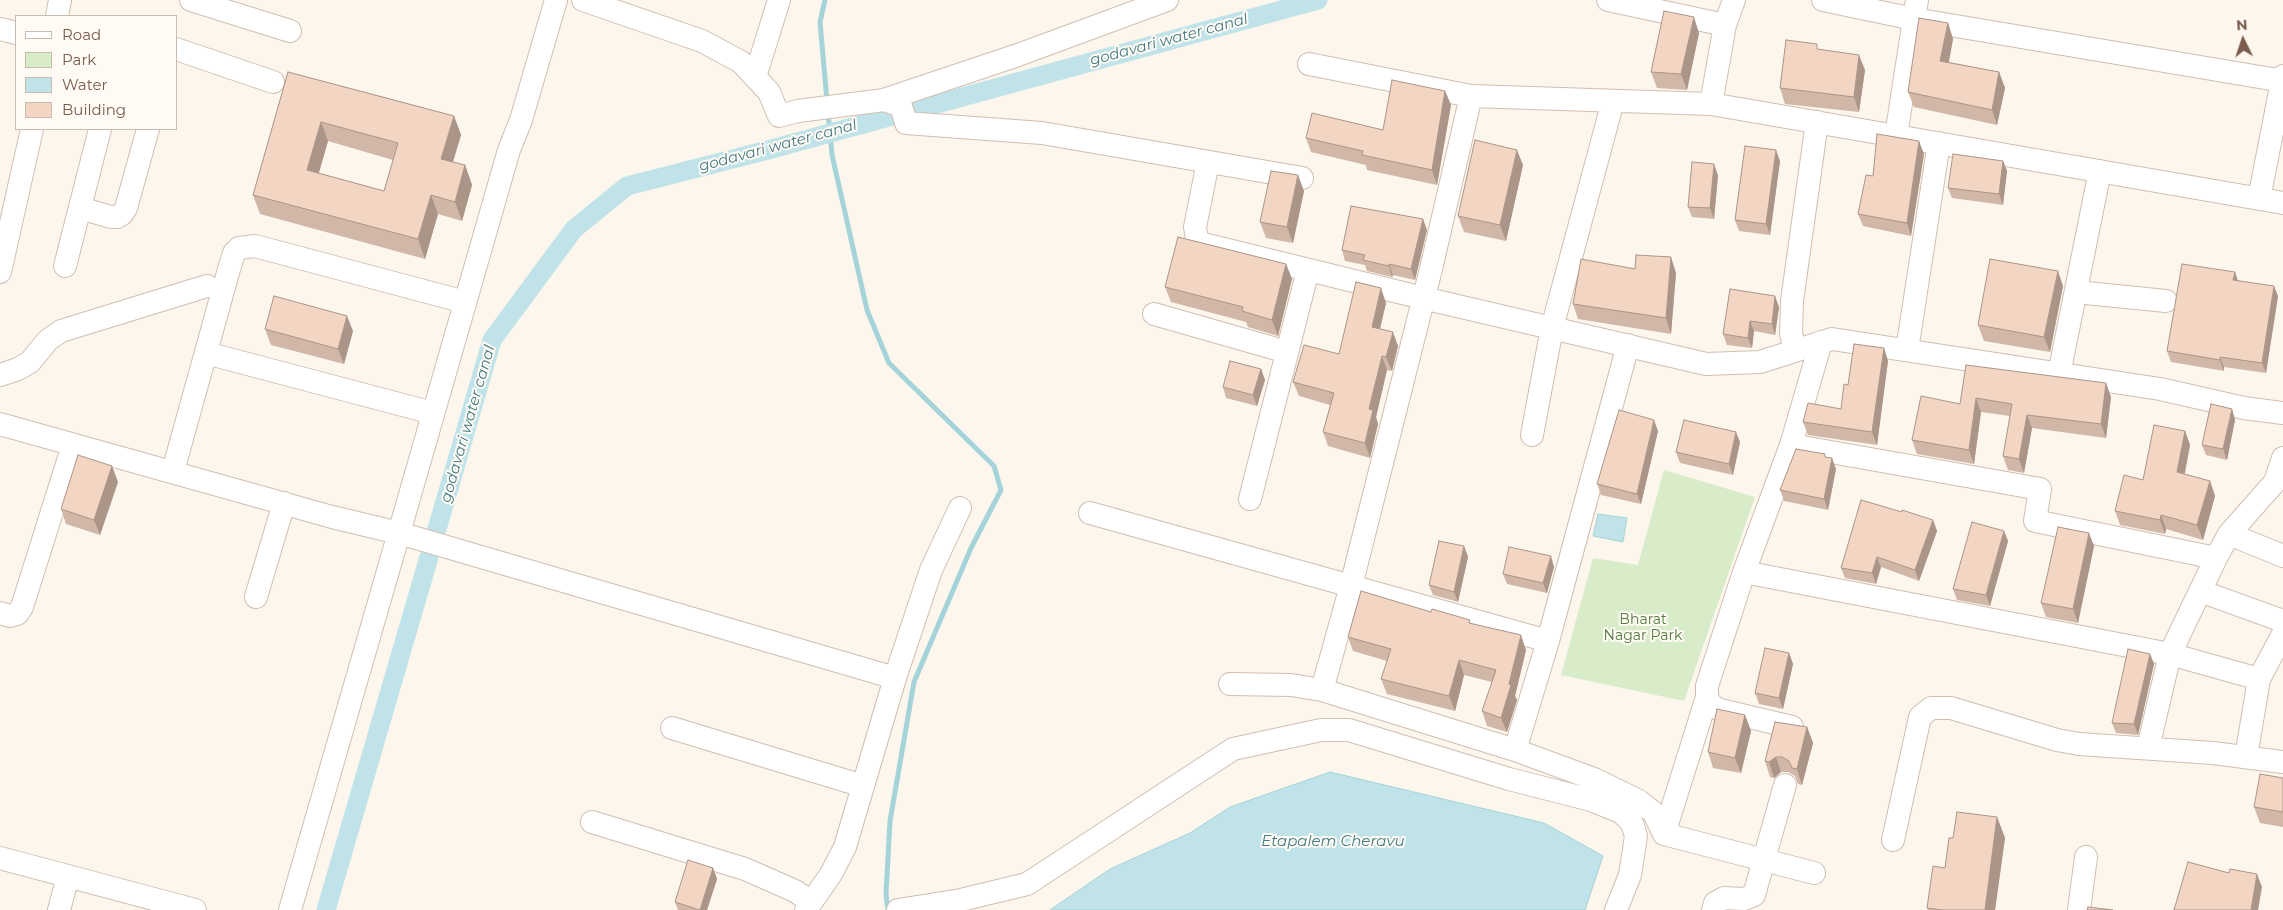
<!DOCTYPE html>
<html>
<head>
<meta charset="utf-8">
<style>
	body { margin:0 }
	#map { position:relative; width:2283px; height:910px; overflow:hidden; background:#fdf6ec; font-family:Montserrat,sans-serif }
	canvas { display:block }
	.legend { position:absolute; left:15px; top:15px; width:162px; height:115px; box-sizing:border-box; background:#fffaf3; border:1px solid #cabbb1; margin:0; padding:6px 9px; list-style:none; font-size:15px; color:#7a5c4d }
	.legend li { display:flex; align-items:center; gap:10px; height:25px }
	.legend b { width:25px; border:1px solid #cabbb1 }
	.north { position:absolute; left:2218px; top:15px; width:50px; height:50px; -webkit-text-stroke:4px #fffaf3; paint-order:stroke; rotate:356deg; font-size:14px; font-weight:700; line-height:20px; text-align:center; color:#7a5c4d }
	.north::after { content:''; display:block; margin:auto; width:18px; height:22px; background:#7a5c4d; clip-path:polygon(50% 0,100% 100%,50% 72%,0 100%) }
</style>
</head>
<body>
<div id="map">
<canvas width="2283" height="910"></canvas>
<ul class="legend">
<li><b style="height:6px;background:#fff"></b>Road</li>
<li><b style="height:14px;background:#d8ecc9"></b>Park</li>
<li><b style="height:14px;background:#bfe3e8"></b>Water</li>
<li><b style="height:14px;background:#f3d5c3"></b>Building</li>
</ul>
<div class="north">N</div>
</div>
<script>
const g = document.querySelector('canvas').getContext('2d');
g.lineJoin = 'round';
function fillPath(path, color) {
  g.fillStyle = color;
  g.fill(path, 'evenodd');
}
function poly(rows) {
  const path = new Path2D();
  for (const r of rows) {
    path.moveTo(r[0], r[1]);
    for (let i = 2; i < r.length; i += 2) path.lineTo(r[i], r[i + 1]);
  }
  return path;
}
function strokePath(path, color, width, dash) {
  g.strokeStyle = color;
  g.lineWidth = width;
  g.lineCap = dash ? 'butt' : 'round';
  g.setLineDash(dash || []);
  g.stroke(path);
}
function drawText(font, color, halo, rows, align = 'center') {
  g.font = font + ' Montserrat,sans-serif';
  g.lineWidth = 4;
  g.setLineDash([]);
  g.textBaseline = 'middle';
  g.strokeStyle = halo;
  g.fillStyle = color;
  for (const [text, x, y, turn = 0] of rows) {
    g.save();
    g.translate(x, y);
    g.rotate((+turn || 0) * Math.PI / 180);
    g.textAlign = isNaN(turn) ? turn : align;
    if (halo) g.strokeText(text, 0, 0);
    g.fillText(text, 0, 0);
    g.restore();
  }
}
const green = poly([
	[1664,470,1755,497,1684,701,1561,675,1593,558,1638,565]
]);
const water = poly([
	[1598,514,1627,518,1623,542,1593,536,1598,514],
	[1330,772,1544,823,1603,856,1585,910,1050,910,1110,869,1190,833,1230,807,1330,772]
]);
const stream = poly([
	[825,0,820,22,827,101],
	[828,112,832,155,867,310,889,363,994,466,1001,490,971,548,914,682,890,821,886,894,888,910]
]);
const canal = poly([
	[437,529,492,340,574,229,627,186,768,150,1318,0],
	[326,910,429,557]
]);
const minor = poly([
	[191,0,290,31],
	[583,0,702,41,741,62,769,92,779,116,798,111,884,100,901,106,906,123,1042,133,1302,178],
	[1608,0,1725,25],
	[1823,0,1914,19,2283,81],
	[57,16,60,0],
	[0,29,16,33],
	[176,49,273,82],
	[1309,64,1471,96,1711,104,2283,203],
	[755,77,779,0],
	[1471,96,1431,269,1351,586,1548,641,1628,345],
	[884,100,1018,55,1167,0],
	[1711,104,1725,25,1734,0],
	[1896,136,1917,0],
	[1208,162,1195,227,1197,239,1203,244,1423,298,1706,364,1760,362,1832,339,2160,389,2244,408,2283,413],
	[2259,199,2283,76],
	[80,208,111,217,117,217,122,214,126,208,148,129],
	[65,266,100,129],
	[0,272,32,129],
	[2076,292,2166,301],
	[1154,314,1287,352],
	[1795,350,1791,333,1792,301,1817,122],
	[1907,350,1939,143],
	[206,353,433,413],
	[2059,374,2100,171],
	[0,375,18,369,30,362,48,340,61,331,207,286],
	[0,424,332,517,399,533,509,150,521,120,556,0],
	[1532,435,1552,328,1613,101],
	[173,471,229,269,234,253,239,248,255,246,465,302],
	[1250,499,1308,270],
	[1090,513,1351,586,1322,690,1515,750,1594,779,1639,801,1654,813,1664,834,1814,873],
	[2229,534,2283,556],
	[2216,558,2229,534,2275,482,2283,458],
	[1744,572,2170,654,2216,558,2035,521,2040,489,1791,445],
	[2200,591,2283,621],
	[256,597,284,503],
	[0,613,10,616,17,614,22,607,73,445],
	[1230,684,1291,685,1322,690],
	[1792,727,1720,710,1711,705,1707,697,1707,686,1744,572,1791,445,1821,342],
	[672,728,863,786],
	[2148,748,2170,654,2259,679],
	[1515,750,1548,641],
	[2246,757,2259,679,2283,634],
	[592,822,745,869,795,891,811,902],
	[1664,834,1707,697],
	[1893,840,1920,717,1931,708,1951,708,2057,740,2079,744,2213,753,2283,762],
	[0,858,195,910],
	[59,910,68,876],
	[290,910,399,533,895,678],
	[806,910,831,874,845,847,895,678,931,570,960,508],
	[898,910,961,900,1027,884,1233,749,1321,730,1349,730,1509,779,1591,800,1621,812,1632,823,1636,836,1630,875,1616,910],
	[1713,910,1715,903,1724,898,1744,899,1754,895,1785,785],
	[2079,910,2086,857]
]);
const wall = poly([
	[1948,23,1953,39,1949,62,1999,72,2005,88,1997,125,1914,107,1908,92],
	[1699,33,1687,90,1657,88,1651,72],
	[1865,70,1859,112,1785,104,1780,88],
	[288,72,454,116,461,135,453,162,465,165,472,185,462,221,438,214,425,259,260,214,253,195],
	[328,141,393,160,384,191,319,173],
	[1445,91,1451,105,1437,185,1367,170,1366,165,1311,152,1306,138,1383,130],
	[1924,154,1911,236,1863,226,1858,214,1873,176],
	[1780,161,1770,235,1739,231,1735,220],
	[2003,161,2007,171,2003,205,1952,198,1948,188],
	[1523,165,1506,241,1464,232,1458,216],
	[1718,175,1714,219,1692,217,1688,207],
	[1304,191,1293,243,1266,238,1260,222],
	[1427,230,1415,280,1393,275,1392,277,1367,271,1365,265,1345,261,1342,250],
	[1286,264,1292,279,1278,336,1248,327,1246,322,1171,302,1165,287],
	[1635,269,1676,273,1671,334,1578,319,1573,304],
	[2235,272,2238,280,2278,296,2266,373,2224,367,2224,371,2171,362,2167,351],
	[2063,286,2050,352,1984,341,1978,325],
	[1386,303,1380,329,1398,346,1392,371,1387,370,1376,417,1378,424,1370,458,1328,446,1323,432,1330,405,1299,396,1293,382,1339,354],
	[1779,307,1775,335,1754,331,1752,348,1727,345,1723,334],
	[265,329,353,331,344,364,271,345],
	[1884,348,1888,361,1877,445,1808,435,1803,422,1841,409,1848,385],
	[1966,365,2111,397,2106,438,2032,428,2024,473,2008,470,2003,456,2010,416,1981,412,1974,464,1917,454,1912,440,1960,404],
	[1261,369,1265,380,1257,406,1226,398,1223,387],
	[2232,409,2235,420,2227,460,2206,455,2202,445],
	[1658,431,1641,504,1601,495,1597,484],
	[2185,431,2190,445,2185,474,2210,481,2215,496,2203,540,2166,529,2165,534,2120,525,2115,511],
	[1740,442,1733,475,1680,463,1676,452],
	[1826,457,1836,469,1828,510,1784,501,1780,490],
	[118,482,100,535,66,524,61,509],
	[1933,520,1937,531,1919,581,1881,567,1876,584,1845,578,1841,568],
	[2004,531,2008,541,1990,606,1957,600,1953,589],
	[1464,546,1468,557,1458,602,1433,595,1429,585],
	[2094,546,2078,623,2046,617,2041,603],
	[1554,567,1547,593,1507,584,1503,574],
	[1471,623,1526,650,1515,696,1517,700,1507,732,1487,726,1482,711,1492,682,1464,675,1455,711,1387,694,1381,679,1387,661,1353,651,1348,637],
	[1789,653,1793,664,1783,709,1759,704,1755,693],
	[2150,654,2154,664,2138,735,2116,733,2112,723],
	[1745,715,1751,731,1741,773,1713,768,1708,752],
	[1807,727,1813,743,1802,785,1798,784,1795,776,1788,772,1781,772,1774,778,1770,777,1765,761],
	[2283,778,2283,827,2260,823,2254,807],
	[1997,817,2005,838,1995,910,1928,910,1927,908,1945,868,1953,838],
	[713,868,717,879,707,910,678,910,675,902]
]);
const shadedWall = poly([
	[1694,17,1699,33,1687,90,1681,74],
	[1948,23,1953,39,1946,76,1940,61],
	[1859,55,1865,70,1859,112,1854,97],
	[1999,72,2005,88,1997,125,1992,110],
	[1445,91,1451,105,1437,185,1432,170],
	[454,116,461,135,448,178,441,159],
	[321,122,328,141,314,189,307,170],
	[1919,141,1924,154,1911,236,1907,223],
	[1517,150,1523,165,1506,241,1500,225],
	[1776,150,1780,161,1770,235,1766,224],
	[2003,161,2007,171,2003,205,1999,194],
	[1714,164,1718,175,1714,219,1710,208],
	[465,165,472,185,462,221,455,202],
	[1298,175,1304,191,1293,243,1287,227],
	[431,195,438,214,425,259,418,239],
	[1423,219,1427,230,1415,280,1411,269],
	[1671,257,1676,273,1671,334,1666,318],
	[1286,264,1292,279,1278,336,1272,320],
	[1389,264,1393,275,1392,277,1389,266],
	[2058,271,2063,286,2050,352,2044,337],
	[2235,272,2238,283,2233,280],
	[2274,286,2278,296,2266,373,2262,363],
	[1381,288,1386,303,1377,341,1372,327],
	[1775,296,1779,307,1775,335,1772,324],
	[347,316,353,331,344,364,338,349],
	[1750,321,1754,331,1752,348,1748,338],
	[1393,332,1398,346,1392,371,1386,357],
	[1884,348,1888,361,1877,445,1872,432],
	[1382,356,1387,370,1376,417,1378,424,1370,458,1365,443,1369,409],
	[2220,357,2224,367,2224,371,2220,360],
	[1261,369,1265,380,1257,406,1253,395],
	[2106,383,2111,397,2106,438,2101,424],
	[1976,398,1981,412,1974,464,1969,450],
	[2232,409,2235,420,2227,460,2223,449],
	[2027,415,2032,428,2024,473,2019,459],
	[1654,420,1658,431,1641,504,1637,494],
	[2185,431,2190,445,2182,486,2177,472],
	[1736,432,1740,442,1733,475,1729,464],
	[1832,458,1836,469,1828,510,1824,499],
	[112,466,118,482,100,535,94,520],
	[2210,481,2215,496,2203,540,2197,525],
	[2161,515,2166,529,2165,534,2160,520],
	[1933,520,1937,531,1919,581,1915,570],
	[2004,531,2008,541,1990,606,1986,595],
	[2089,533,2094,546,2078,623,2073,609],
	[1464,546,1468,557,1458,602,1454,592],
	[1551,556,1554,567,1547,593,1543,583],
	[1877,557,1881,567,1876,584,1872,573],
	[1521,635,1526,650,1515,696,1517,700,1507,732,1501,718],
	[1789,653,1793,664,1783,709,1779,698],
	[2150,654,2154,664,2138,735,2134,724],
	[1459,660,1464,675,1455,711,1449,696],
	[1745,715,1751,731,1741,773,1735,758],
	[1807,727,1813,743,1802,785,1797,769],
	[1776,757,1781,772,1774,778,1769,762],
	[1997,817,2005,838,1995,910,1985,910],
	[713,868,717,879,707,910,700,910],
	[2257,874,2262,887,2258,910,2251,910]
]);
const building = poly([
	[1664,11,1694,17,1681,74,1651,72,1664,11],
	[1919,18,1948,23,1940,61,1999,72,1992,110,1908,92,1919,18],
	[1786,40,1817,44,1817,49,1859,55,1854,97,1780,88,1786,40],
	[288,72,454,116,441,159,465,165,455,202,431,195,418,239,253,195,288,72],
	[321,122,398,143,384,191,307,170,321,122],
	[1392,80,1445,91,1432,170,1362,155,1363,151,1306,138,1312,113,1383,130,1392,80],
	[1877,134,1919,141,1907,223,1858,214,1866,175,1873,176,1877,134],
	[1475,140,1517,150,1500,225,1458,216,1475,140],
	[1745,146,1776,150,1766,224,1735,220,1745,146],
	[1953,154,2003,161,1999,194,1948,188,1953,154],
	[1692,162,1714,164,1710,208,1688,207,1692,162],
	[1271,171,1298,175,1287,227,1260,222,1271,171],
	[1351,206,1423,219,1411,269,1389,264,1389,266,1363,260,1365,255,1342,250,1351,206],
	[1178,237,1286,264,1272,320,1242,311,1243,307,1165,287,1178,237],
	[1636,255,1671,257,1666,318,1573,304,1581,259,1635,269,1636,255],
	[1990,259,2058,271,2044,337,1978,325,1990,259],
	[2182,264,2235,272,2233,280,2274,286,2262,363,2220,357,2220,360,2167,351,2182,264],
	[1356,282,1381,288,1372,327,1393,332,1386,357,1382,356,1369,409,1373,410,1365,443,1323,432,1334,393,1293,382,1304,345,1339,354,1356,282],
	[1730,289,1775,296,1772,324,1750,321,1748,338,1723,334,1730,289],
	[274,296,347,316,338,349,265,329,274,296],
	[1854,344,1884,348,1872,432,1803,422,1808,403,1841,409,1844,384,1848,385,1854,344],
	[1230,361,1261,369,1253,395,1223,387,1230,361],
	[1966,365,2106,383,2101,424,2027,415,2019,459,2003,456,2012,404,1976,398,1969,450,1912,440,1921,396,1960,404,1966,365],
	[2211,404,2232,409,2223,449,2202,445,2211,404],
	[1619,410,1654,420,1637,494,1597,484,1619,410],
	[1684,420,1736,432,1729,464,1676,452,1684,420],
	[2154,425,2185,431,2177,472,2210,481,2197,525,2161,515,2160,520,2115,511,2124,475,2143,480,2154,425],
	[1796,449,1825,454,1825,457,1832,458,1824,499,1780,490,1796,449],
	[78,455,112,466,94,520,61,509,78,455],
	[1861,500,1902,512,1902,510,1933,520,1915,570,1877,557,1872,573,1841,568,1861,500],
	[1972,522,2004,531,1986,595,1953,589,1972,522],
	[2058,527,2089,533,2073,609,2041,603,2058,527],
	[1439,541,1464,546,1454,592,1429,585,1439,541],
	[1509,547,1551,556,1543,583,1503,574,1509,547],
	[1361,591,1431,612,1432,609,1470,620,1469,623,1521,635,1509,684,1511,685,1501,718,1482,711,1496,670,1459,660,1449,696,1381,679,1391,649,1348,637,1361,591],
	[1765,648,1789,653,1779,698,1755,693,1765,648],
	[2128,649,2150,654,2134,724,2112,723,2128,649],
	[1717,709,1745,715,1735,758,1708,752,1717,709],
	[1775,722,1807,727,1797,769,1792,768,1789,761,1782,757,1776,757,1769,762,1765,761,1775,722],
	[2260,774,2283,778,2283,812,2254,807,2260,774],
	[1957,812,1997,817,1985,910,1942,910,1927,908,1933,866,1945,868,1949,838,1953,838,1957,812],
	[688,860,713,868,700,910,675,902,688,860],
	[2188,862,2229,873,2230,869,2257,874,2251,910,2174,910,2188,862],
	[2088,907,2113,910,2087,910,2088,907]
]);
const parkNames = [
	["Bharat",1643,620],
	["Nagar Park",1643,636]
];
const waterNames = [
	["godavari water canal",1169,40,-15],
	["godavari water canal",778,146,-15],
	["godavari water canal",468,424,-74],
	["Etapalem Cheravu",1333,842]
];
fillPath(green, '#d8ecc9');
fillPath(water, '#bfe3e8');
strokePath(water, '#a5d3da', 1);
strokePath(stream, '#a5d3da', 5);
strokePath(canal, '#bfe3e8', 19);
strokePath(minor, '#d1beb0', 24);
strokePath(minor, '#fff', 22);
fillPath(wall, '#d1b7a8');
fillPath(shadedWall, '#aa9588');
fillPath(building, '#f3d5c3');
strokePath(building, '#aa9588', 1);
drawText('14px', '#537a41', '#fffaf3', parkNames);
drawText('italic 15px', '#437c86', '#fffaf3', waterNames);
</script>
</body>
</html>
